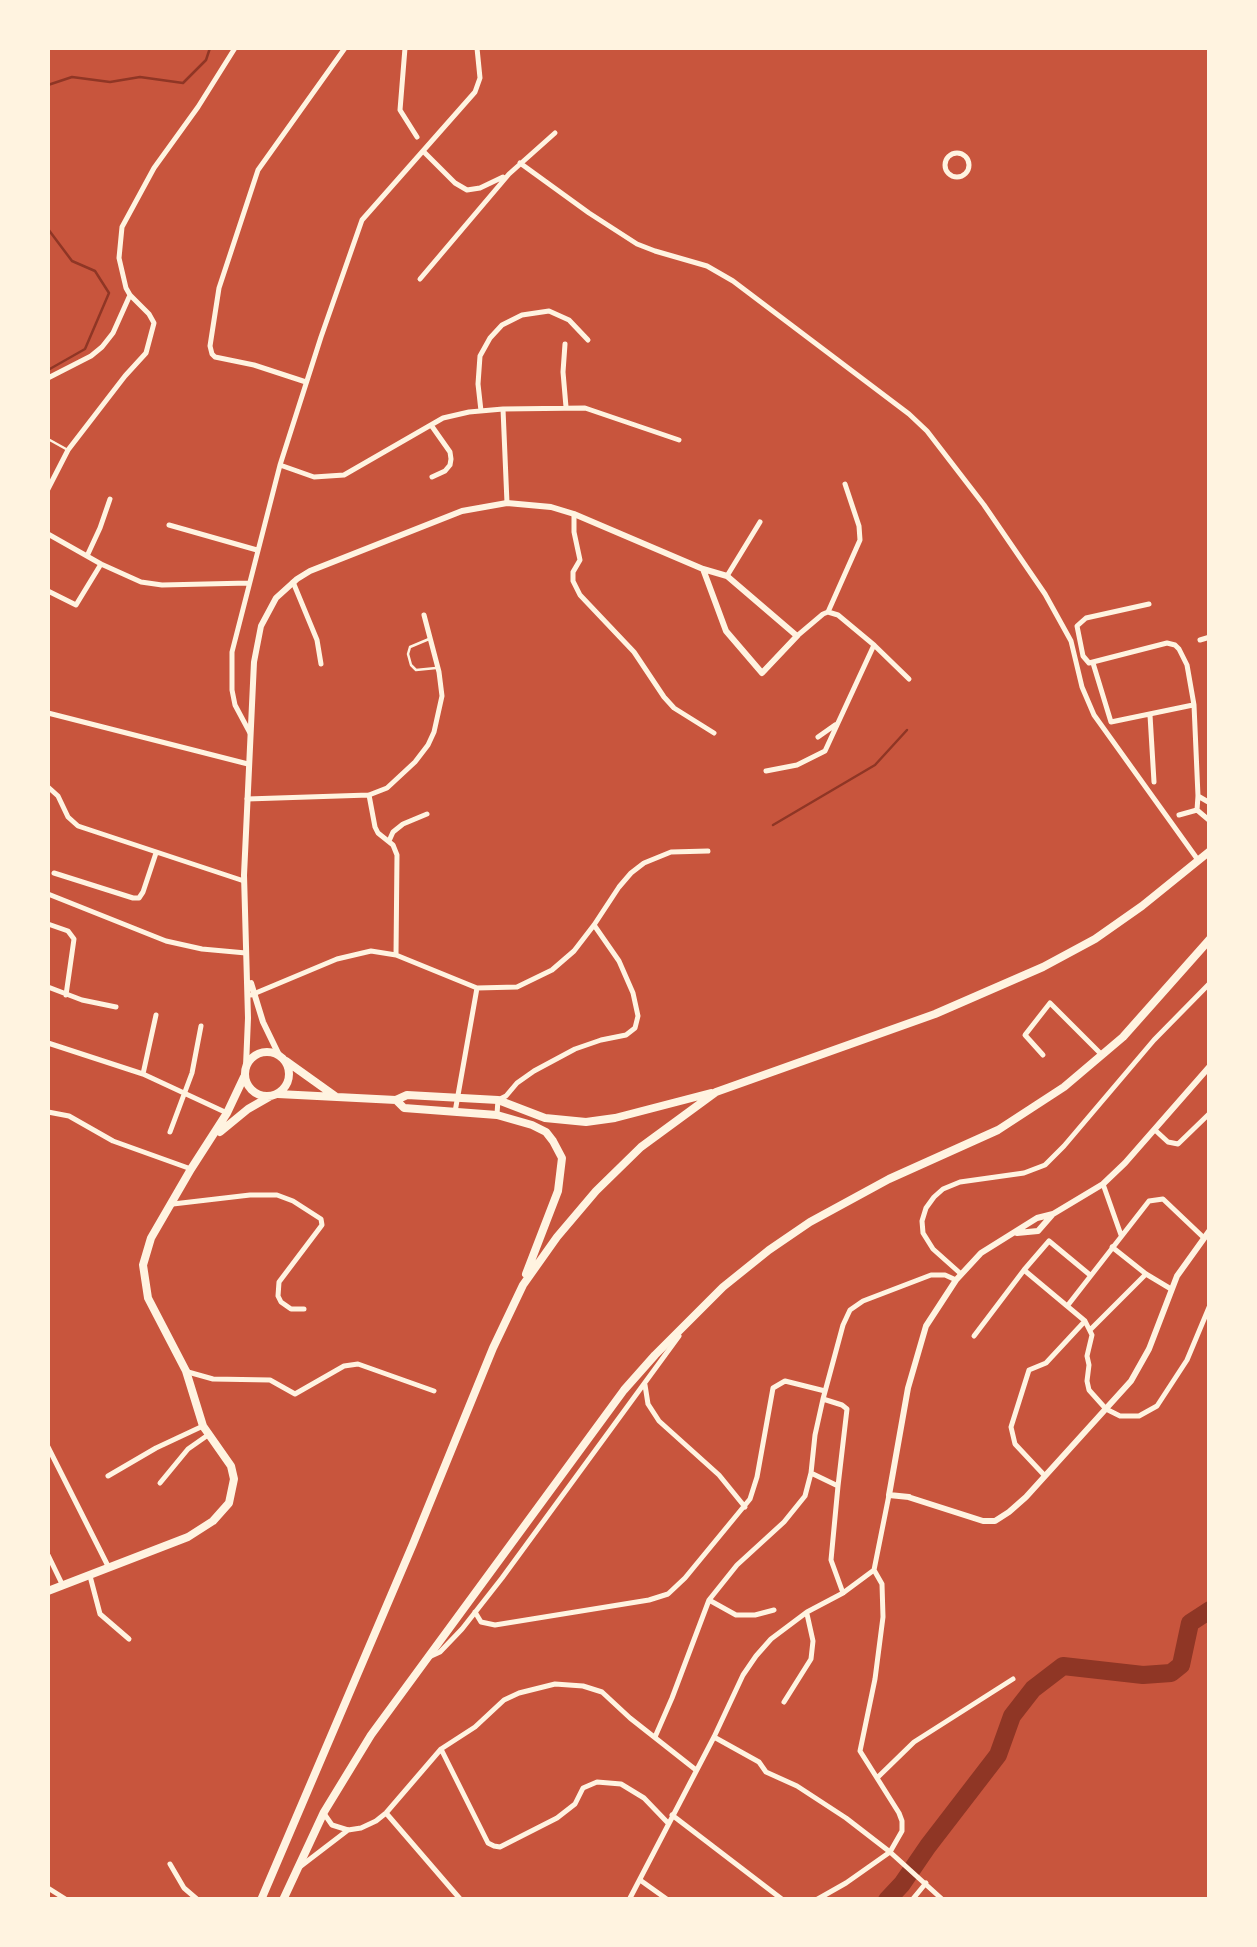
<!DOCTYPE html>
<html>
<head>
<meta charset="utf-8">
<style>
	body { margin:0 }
	#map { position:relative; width:1257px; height:1947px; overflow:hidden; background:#c8553d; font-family:Jost,sans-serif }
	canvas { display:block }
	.frame { position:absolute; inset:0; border:50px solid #fff3e0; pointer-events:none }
</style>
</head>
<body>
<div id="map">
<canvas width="1257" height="1947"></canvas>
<div class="frame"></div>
</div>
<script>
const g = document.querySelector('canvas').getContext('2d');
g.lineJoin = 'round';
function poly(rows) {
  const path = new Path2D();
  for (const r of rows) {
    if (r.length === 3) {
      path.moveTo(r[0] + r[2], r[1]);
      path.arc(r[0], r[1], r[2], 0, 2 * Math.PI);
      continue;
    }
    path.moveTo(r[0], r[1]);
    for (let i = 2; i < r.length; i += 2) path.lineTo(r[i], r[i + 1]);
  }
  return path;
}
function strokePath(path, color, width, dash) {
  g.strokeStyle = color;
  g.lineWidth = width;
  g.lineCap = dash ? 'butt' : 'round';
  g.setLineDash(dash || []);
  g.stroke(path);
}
const stream = poly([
	[48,85,72,77,110,82,140,77,183,83,206,60,210,48],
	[48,229,72,261,95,271,109,293,85,349,48,370],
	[773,825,875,765,907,730]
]);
const river = poly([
	[887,1900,902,1884,928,1846,998,1755,1012,1716,1033,1689,1063,1666,1143,1675,1171,1673,1181,1665,1190,1623,1210,1610]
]);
const service = poly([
	[48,439,66,449],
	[429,639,410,647,408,654,411,665,416,670,436,668]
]);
const minor = poly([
	[405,48,400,110,417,137],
	[424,152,455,183,467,190,480,188,503,177],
	[957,165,12],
	[520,163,589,213,637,244,655,251,707,266,733,281,909,414,927,431,984,505,1045,594,1071,641,1082,687,1094,715,1198,860],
	[420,279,509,174,555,133],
	[565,344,563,372,566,407],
	[48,378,91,356,102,347,113,333,130,295],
	[306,382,254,365,215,357,212,354,210,346,219,288,258,170,345,48],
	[503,409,507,503],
	[481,411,478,384,480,356,490,338,502,325,522,315,549,311,569,320,588,340],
	[431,425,450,452,451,459,450,465,445,471,432,477],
	[280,465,314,477,344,475,443,418,469,412,503,409,585,408,679,440],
	[48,489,68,450,125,376,146,353,154,323,149,314,130,295,126,288,119,258,122,227,154,168,198,107,235,48],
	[574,514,574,532,580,560,573,572,573,581,580,595,634,652,664,697,674,708,714,733],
	[169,525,257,550],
	[48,534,101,564,141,582,162,585,249,583],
	[87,556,100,528,110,499],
	[727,576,760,522],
	[293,582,317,640,321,664],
	[48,591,76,605,101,564],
	[1149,604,1086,618,1077,626,1083,656,1089,663,1167,643,1175,645,1179,649,1187,665,1194,705,1198,796,1197,810,1179,815],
	[828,612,860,540,859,526,845,484],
	[797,636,823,614,828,612,838,615,874,645,909,679],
	[1200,640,1210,637],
	[1093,663,1111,722,1193,705],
	[48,713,248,764],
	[1150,715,1154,782],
	[250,733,235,705,232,690,232,652,280,465,321,337,362,220,475,92,480,78,477,48],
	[818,737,835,725],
	[766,771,797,765,825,751,874,645],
	[48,787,58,796,68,817,78,826,244,881],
	[369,795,375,827,378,833,393,845,397,855,396,955],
	[1198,796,1210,803],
	[247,799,369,795,387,788,415,762,428,745,434,732,442,696,439,672,424,615],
	[1197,810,1210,821],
	[389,841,393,832,403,824,427,814],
	[54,873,133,898,139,898,143,892,156,853],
	[48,894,166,941,202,949,246,953],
	[48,924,68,931,74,939,66,995],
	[48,987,82,1000,116,1007],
	[251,995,337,959,371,951,396,955,477,988,517,987,552,970,574,951,594,925,619,887,631,873,644,863,671,852,708,851],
	[48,1043,143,1074,227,1113],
	[1043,1055,1025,1035,1050,1003,1102,1055],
	[143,1074,156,1015],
	[48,1112,69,1116,113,1141,191,1169],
	[455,1112,477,988],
	[497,1114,498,1100,506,1096,517,1083,534,1071,575,1049,601,1040,626,1035,635,1028,638,1016,633,993,619,961,594,925],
	[1155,1130,1168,1142,1178,1144,1210,1113],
	[170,1132,192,1073,201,1026],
	[1103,1184,1121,1235],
	[173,1204,250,1195,277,1195,293,1201,321,1219,322,1225,279,1282,278,1296,281,1302,291,1309,304,1309],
	[1112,1247,1146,1274,1171,1289],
	[1024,1270,1085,1321,1092,1335,1087,1356,1089,1365,1087,1381,1089,1390,1106,1409,1120,1416,1139,1416,1157,1406,1187,1360,1210,1305],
	[961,1274,933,1249,923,1233,922,1221,926,1208,934,1197,943,1189,960,1182,1024,1173,1045,1165,1064,1146,1154,1040,1210,983],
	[1068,1305,1149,1201,1163,1199,1203,1237],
	[1090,1330,1146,1274],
	[974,1336,1024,1270,1049,1241,1090,1275],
	[188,1372,213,1379,270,1380,295,1394,344,1366,358,1364,434,1391],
	[645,1385,648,1404,659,1421,719,1475,745,1507],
	[823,1399,842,1405,847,1409,838,1486],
	[48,1447,109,1568],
	[811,1473,838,1486,831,1560,843,1593],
	[108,1476,156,1448,203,1426],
	[1045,1476,1015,1444,1011,1427,1029,1370,1046,1363,1085,1321],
	[160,1483,188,1449,208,1435],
	[48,1555,63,1586],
	[90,1576,100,1614,129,1639],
	[709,1600,736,1615,755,1615,774,1610],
	[475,1612,481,1622,495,1625,649,1600,668,1594,685,1578,750,1499,757,1477,773,1388,785,1381,825,1391],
	[429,1657,440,1652,462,1629,502,1578,679,1336],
	[784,1702,811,1659,813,1641,807,1614],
	[655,1737,672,1698,709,1600,737,1565,784,1522,805,1496,811,1473,815,1435,823,1399,843,1325,850,1310,863,1301,931,1275,945,1275,956,1280],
	[714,1737,759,1762,766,1772,797,1786,846,1818,890,1852,943,1900],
	[441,1749,488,1843,494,1846,500,1847,557,1818,575,1804,583,1788,597,1782,621,1784,644,1798,667,1822],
	[877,1778,914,1742,1013,1679],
	[386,1813,461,1900],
	[325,1815,332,1825,348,1830,361,1828,376,1821,386,1813,441,1749,475,1727,504,1700,519,1693,555,1684,583,1686,602,1692,630,1718,696,1770],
	[672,1815,783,1900],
	[170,1864,184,1888,198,1900],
	[301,1866,348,1830],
	[640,1880,668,1900],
	[48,1888,67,1900],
	[629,1900,714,1737,743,1675,756,1656,771,1639,807,1612,843,1593,874,1570,889,1495],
	[816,1900,846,1883,890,1852,902,1831,902,1821,899,1813,860,1751,875,1679,883,1617,882,1584,874,1570],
	[912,1900,926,1883]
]);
const tertiary = poly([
	[251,983,263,1022,279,1055],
	[246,1066,248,1018,244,875,254,662,261,626,276,598,297,579,310,571,462,511,507,503,551,507,574,514,703,569,727,576,797,636,762,673,726,631,703,569],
	[1017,1233,1038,1231,1052,1215],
	[908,1497,983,1521,995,1521,1009,1512,1026,1497,1131,1381,1149,1349,1177,1276,1210,1230],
	[909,1497,889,1495,908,1388,926,1326,956,1280,981,1253,1037,1218,1053,1214,1103,1184,1125,1163,1210,1066]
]);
const secondary = poly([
	[267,1074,22],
	[286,1061,335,1096],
	[278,1094,396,1100,407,1095,498,1100,545,1118,586,1122,615,1118,711,1093],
	[396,1100,404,1108,497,1115,532,1125,546,1132,553,1141,562,1158,558,1191,526,1274],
	[220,1132,248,1109,269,1097],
	[48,1591,188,1537,213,1521,229,1503,234,1479,231,1466,203,1426,186,1371,148,1298,143,1265,151,1238,191,1169,227,1113,244,1077],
	[261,1900,413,1544,493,1348,523,1285,557,1237,596,1191,641,1147,716,1092,935,1014,1043,967,1095,939,1142,906,1210,851],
	[283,1900,324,1812,371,1735,624,1390,655,1355,723,1287,769,1250,810,1222,889,1179,998,1130,1064,1087,1123,1037,1210,939]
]);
strokePath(stream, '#8f3625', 2.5);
strokePath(river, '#8f3625', 18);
strokePath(service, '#fff3e0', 2.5);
strokePath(minor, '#fff3e0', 5);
strokePath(tertiary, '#fff3e0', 6);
strokePath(secondary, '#fff3e0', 8);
</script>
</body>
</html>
